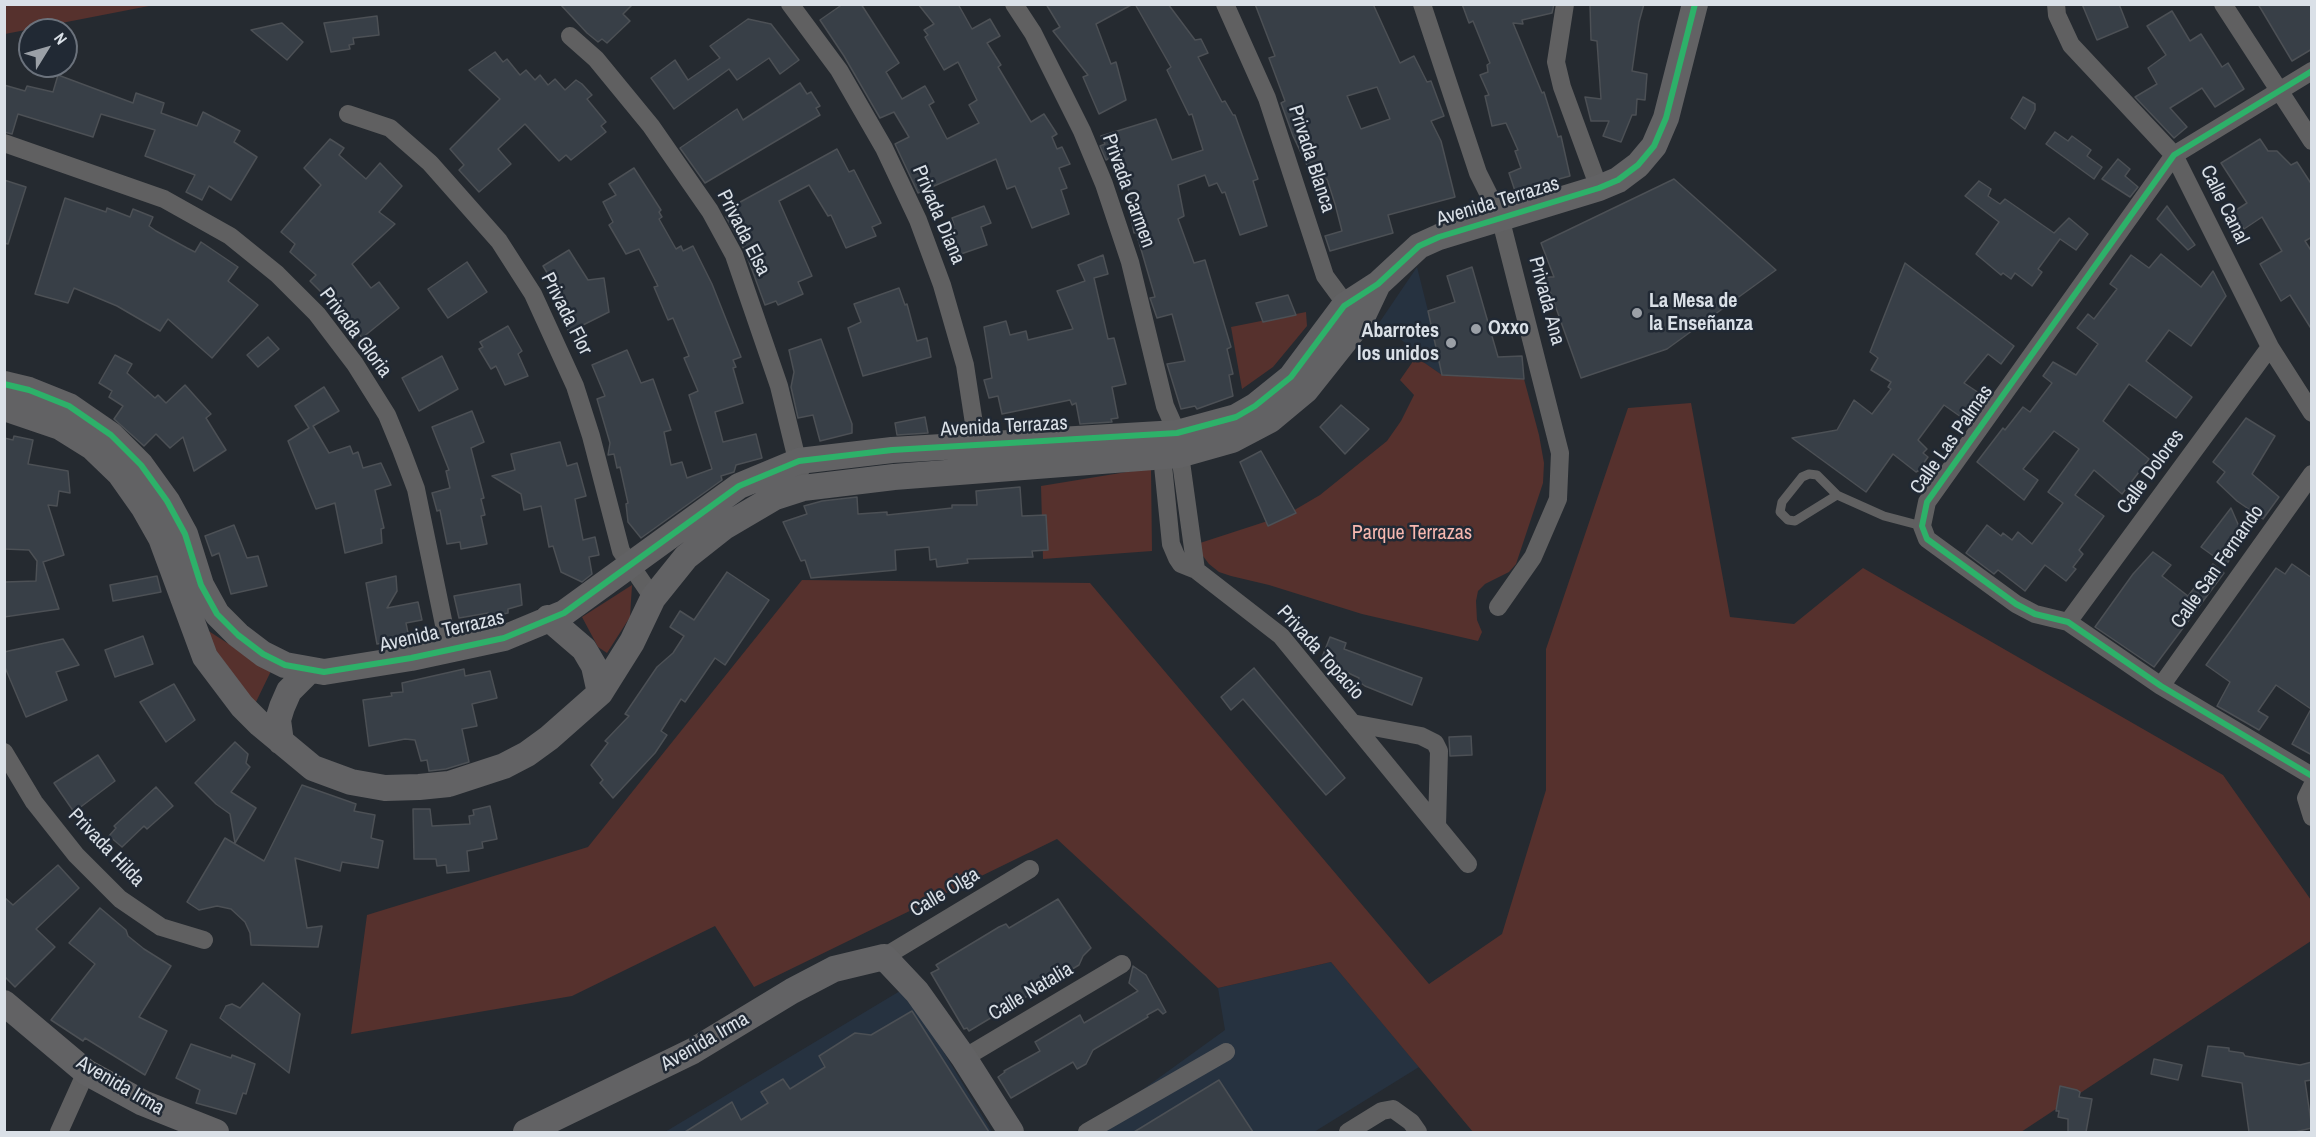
<!DOCTYPE html>
<html>
<head>
<meta charset="utf-8">
<style>
	body { margin:0 }
	#map { position:relative; width:2316px; height:1137px; overflow:hidden; background:#252a30; font-family:"Archivo Narrow",sans-serif }
	canvas { display:block }
	.frame { position:absolute; inset:0; border:6px solid #dae0e7; pointer-events:none }
	.north { position:absolute; left:18px; top:18px; width:60px; height:60px; box-sizing:border-box; background:#212934; border:2px solid #6b727c; border-radius:50%; rotate:53deg; font-size:16px; font-weight:700; line-height:24px; text-align:center; color:#dae0e7 }
	.north::after { content:''; display:block; margin:auto; width:21px; height:27px; background:#9ba0a7; clip-path:polygon(50% 0,100% 100%,50% 72%,0 100%) }
</style>
</head>
<body>
<div id="map">
<canvas width="2316" height="1137"></canvas>
<div class="frame"></div>
<div class="north">N</div>
</div>
<script>
const g = document.querySelector('canvas').getContext('2d');
g.lineJoin = 'round';
function fillPath(path, color) {
  g.fillStyle = color;
  g.fill(path, 'evenodd');
}
function poly(rows) {
  const path = new Path2D();
  for (const r of rows) {
    path.moveTo(r[0], r[1]);
    for (let i = 2; i < r.length; i += 2) path.lineTo(r[i], r[i + 1]);
  }
  return path;
}
function strokePath(path, color, width, dash) {
  g.strokeStyle = color;
  g.lineWidth = width;
  g.lineCap = dash ? 'butt' : 'round';
  g.setLineDash(dash || []);
  g.stroke(path);
}
function drawText(font, color, halo, rows, align = 'center') {
  g.font = font + ' "Archivo Narrow",sans-serif';
  g.lineWidth = 5;
  g.setLineDash([]);
  g.textBaseline = 'middle';
  g.strokeStyle = halo;
  g.fillStyle = color;
  for (const [text, x, y, turn = 0] of rows) {
    g.save();
    g.translate(x, y);
    g.rotate((+turn || 0) * Math.PI / 180);
    g.textAlign = isNaN(turn) ? turn : align;
    if (halo) g.strokeText(text, 0, 0);
    g.fillText(text, 0, 0);
    g.restore();
  }
}
const built = poly([
	[1417,267,1428,311,1442,375,1416,357,1408,345,1379,323],
	[1331,962,1419,1067,1314,1132,1084,1132,1225,1030,1218,988],
	[905,988,992,1132,665,1132]
]);
const green = poly([
	[5,4,154,4,154,5,5,34],
	[1306,312,1307,326,1273,367,1242,389,1231,327],
	[1416,357,1442,375,1524,379,1539,435,1544,463,1543,483,1516,564,1509,572,1485,584,1478,591,1476,601,1477,620,1482,632,1478,641,1362,614,1269,585,1231,576,1219,572,1209,564,1200,552,1200,543,1286,515,1320,495,1387,441,1401,421,1414,395,1400,380],
	[1691,403,1730,617,1794,624,1863,568,2223,775,2311,900,2311,941,2021,1132,1473,1132,1331,962,1218,988,1057,839,754,987,715,926,572,996,351,1034,367,915,588,847,802,580,1090,583,1429,984,1502,934,1546,790,1546,649,1628,408],
	[1151,468,1152,551,1043,559,1041,486],
	[632,585,630,617,607,653,598,647,582,617],
	[207,630,271,671,255,704,214,648]
]);
const building = poly([
	[560,4,633,4,623,14,630,21,607,43,602,39,598,42,587,33,560,4],
	[843,4,861,4,899,63,886,72,902,99,925,86,934,102,929,105,947,139,979,123,969,105,977,100,958,62,944,70,925,37,928,35,924,30,934,24,918,4,958,4,972,29,990,19,1000,36,987,43,1001,65,998,67,1031,122,1044,114,1057,134,1052,137,1057,149,1062,147,1070,164,1059,168,1067,188,1061,190,1069,214,1032,228,1015,186,1007,189,996,159,918,193,895,144,909,137,894,112,880,118,844,56,820,20,843,4],
	[1046,4,1133,4,1096,24,1111,64,1116,62,1126,100,1099,114,1083,77,1088,75,1053,31,1060,27,1046,4],
	[1135,4,1168,4,1195,40,1201,39,1208,53,1198,57,1222,102,1225,101,1233,115,1235,115,1258,179,1253,181,1267,226,1240,235,1225,192,1222,193,1217,183,1209,186,1205,175,1178,185,1184,216,1178,219,1194,263,1205,260,1231,347,1227,349,1233,374,1229,375,1233,396,1197,409,1195,406,1181,409,1167,364,1185,361,1172,314,1157,318,1150,298,1155,297,1136,232,1134,233,1130,211,1135,210,1121,167,1118,168,1114,156,1106,160,1100,146,1105,144,1101,136,1156,119,1172,160,1203,150,1192,114,1189,115,1167,70,1171,67,1135,4],
	[1255,4,1373,4,1400,63,1414,56,1427,82,1431,81,1444,116,1431,121,1441,141,1455,197,1388,215,1393,233,1330,251,1325,236,1342,231,1335,204,1327,179,1315,182,1293,136,1281,103,1285,101,1269,58,1275,56,1255,4],
	[1377,87,1390,119,1361,129,1347,96,1377,87],
	[1462,4,1554,4,1552,13,1522,20,1523,24,1513,23,1542,93,1544,92,1558,137,1561,136,1570,176,1515,191,1509,173,1521,168,1515,151,1518,150,1506,123,1492,126,1485,96,1489,95,1480,75,1488,72,1487,65,1490,63,1473,21,1469,23,1462,4],
	[1590,4,1644,4,1639,22,1632,71,1647,74,1645,100,1637,99,1636,115,1632,115,1621,142,1603,136,1609,121,1591,121,1585,97,1601,99,1597,41,1591,40,1590,4],
	[2082,4,2119,4,2128,27,2097,40,2082,4],
	[2258,4,2312,4,2312,49,2292,61,2258,4],
	[2172,11,2190,41,2201,34,2222,67,2228,63,2244,89,2215,107,2202,88,2170,108,2187,127,2174,138,2135,97,2157,84,2148,68,2166,55,2147,26,2172,11],
	[377,16,379,35,353,38,354,44,349,45,350,49,331,52,324,23,377,16],
	[748,19,771,24,799,60,780,74,769,58,737,80,729,69,674,109,651,78,675,60,688,80,720,58,710,46,748,19],
	[282,23,303,42,287,60,251,30,282,23],
	[495,52,503,62,507,59,520,75,526,70,535,80,540,75,548,85,555,79,565,90,576,80,582,84,592,95,587,99,606,122,601,126,606,132,571,160,566,155,559,161,525,124,498,149,511,164,479,192,459,170,464,165,450,149,500,99,469,70,495,52],
	[58,75,133,103,136,93,164,103,161,113,197,126,203,112,240,131,234,142,257,157,231,200,209,186,202,200,186,192,195,175,145,156,155,130,101,114,93,137,18,114,12,134,4,132,4,85,25,91,27,86,53,92,58,75],
	[800,83,807,94,811,92,820,106,816,108,820,115,705,183,680,148,737,109,743,120,800,83],
	[2023,97,2035,104,2035,110,2025,129,2011,118,2023,97],
	[2055,132,2068,141,2072,136,2091,150,2087,156,2102,167,2094,179,2046,144,2055,132],
	[330,139,344,148,339,155,366,179,380,163,402,186,379,212,395,224,352,264,371,288,379,282,399,308,362,338,327,288,322,293,310,281,316,275,290,252,295,244,281,232,321,185,304,168,330,139],
	[2260,139,2268,151,2277,151,2291,165,2297,162,2312,185,2312,237,2305,241,2312,252,2312,330,2290,295,2281,301,2260,264,2282,251,2262,217,2244,229,2233,212,2247,203,2221,163,2260,139],
	[837,149,849,172,854,170,881,223,872,227,876,236,846,248,831,215,828,216,809,185,779,201,812,276,798,282,803,294,778,305,776,301,765,305,745,251,726,217,736,212,733,206,837,149],
	[2118,159,2130,169,2125,176,2138,187,2130,197,2102,179,2118,159],
	[634,168,661,210,659,212,662,217,659,219,676,249,681,246,683,251,693,246,712,284,741,357,733,360,736,367,733,368,743,403,715,412,723,442,756,434,762,458,736,465,734,472,721,476,722,480,641,538,628,522,626,504,628,503,620,467,617,468,614,454,608,455,610,443,597,399,605,396,592,365,627,350,641,383,653,379,671,430,664,432,671,465,682,462,687,478,712,469,689,395,698,391,684,358,689,356,673,318,668,320,654,287,658,286,639,249,626,254,609,225,613,222,603,202,616,195,609,184,634,168],
	[1674,179,1776,270,1667,349,1581,378,1545,277,1554,277,1541,243,1674,179],
	[4,180,26,187,8,244,4,243,4,180],
	[1979,181,1991,189,1988,196,2000,204,2005,199,2054,233,2069,218,2088,234,2076,250,2060,239,2038,269,2042,272,2032,286,2015,273,2011,279,2003,273,2001,275,1976,254,1999,222,1965,196,1979,181],
	[65,198,106,212,107,208,130,217,133,209,153,217,149,226,156,231,187,248,195,252,201,242,238,267,228,281,258,305,212,358,168,319,160,331,117,306,74,288,68,303,35,294,65,198],
	[984,206,991,223,981,227,987,245,958,255,949,227,954,225,952,218,984,206],
	[2167,206,2195,245,2188,250,2157,219,2167,206],
	[569,250,588,280,604,278,609,312,569,332,553,300,558,297,546,278,549,276,543,266,569,250],
	[2161,254,2201,287,2213,271,2226,296,2191,346,2169,330,2146,361,2192,397,2176,418,2129,384,2103,421,2149,459,2122,494,2094,470,2075,495,2104,516,2079,550,2083,554,2073,567,2076,569,2066,581,2045,565,2025,591,1998,570,1994,574,1966,553,1987,525,2001,536,2003,533,2012,540,2018,532,2032,544,2063,503,2048,492,2079,449,2054,431,2023,469,2038,480,2024,500,1977,462,2003,428,2005,430,2023,407,2030,412,2052,383,2043,376,2053,362,2076,375,2098,344,2077,328,2088,314,2094,319,2117,289,2110,284,2131,255,2149,268,2161,254],
	[1103,255,1108,274,1094,278,1108,339,1114,338,1126,384,1112,387,1118,418,1111,419,1112,422,1080,424,1076,403,1072,405,1070,400,1002,414,998,396,989,398,984,380,992,378,984,327,1006,321,1010,335,1026,331,1028,340,1073,329,1057,291,1085,281,1078,265,1103,255],
	[467,262,487,292,448,318,428,289,467,262],
	[1905,263,2014,346,2001,364,1988,354,1964,383,1979,393,1961,417,1944,405,1918,440,1927,449,1923,453,1928,457,1918,471,1916,472,1893,454,1866,492,1792,438,1837,430,1854,400,1872,414,1891,389,1888,387,1891,382,1871,370,1878,358,1870,352,1905,263],
	[1472,267,1498,357,1522,356,1524,379,1442,375,1428,311,1455,302,1447,276,1472,267],
	[899,288,905,305,907,304,917,341,927,338,931,357,863,376,848,328,861,322,854,304,899,288],
	[1288,295,1296,315,1263,322,1256,303,1288,295],
	[508,326,522,351,518,354,528,376,505,385,496,366,491,369,479,349,483,347,480,342,508,326],
	[268,337,279,349,258,367,247,355,268,337],
	[821,339,852,424,852,433,820,441,813,415,798,418,791,387,794,372,789,350,821,339],
	[115,355,132,364,127,373,155,398,158,395,166,403,185,385,211,414,206,418,226,450,194,471,183,437,170,448,156,434,144,446,114,419,123,406,109,397,112,391,99,383,115,355],
	[442,356,458,389,419,411,402,378,442,356],
	[324,387,339,411,313,426,329,453,350,446,353,454,358,452,363,468,381,463,391,485,375,490,384,528,381,529,382,543,345,553,335,503,316,509,288,441,309,428,295,406,324,387],
	[1341,405,1369,429,1345,454,1320,427,1341,405],
	[472,411,484,442,471,448,484,498,481,499,485,515,481,516,487,544,461,549,460,542,447,544,440,510,437,511,432,493,450,488,446,471,449,470,432,427,472,411],
	[925,417,928,433,897,435,895,423,925,417],
	[2246,418,2275,436,2252,474,2279,497,2263,519,2237,501,2217,482,2225,472,2213,462,2246,418],
	[14,436,33,440,28,464,68,471,70,493,59,491,57,506,48,505,64,555,43,562,59,609,4,617,4,582,36,581,37,561,29,550,4,549,4,438,13,440,14,436],
	[560,442,567,466,577,463,586,496,575,499,583,540,595,537,599,555,589,557,592,574,582,582,561,572,553,546,549,547,541,506,524,510,521,494,492,476,515,470,511,454,560,442],
	[1261,451,1296,513,1268,526,1240,462,1261,451],
	[1020,487,1022,516,1046,515,1048,550,1032,551,1033,557,967,559,968,563,937,567,936,559,930,560,929,547,895,550,896,570,811,578,805,560,801,561,783,522,807,514,804,506,822,501,857,497,858,514,887,512,887,515,952,508,952,505,977,505,976,491,1020,487],
	[2231,508,2244,538,2226,565,2201,547,2231,508],
	[234,525,247,558,258,556,267,586,231,594,219,553,212,556,205,536,234,525],
	[2153,552,2171,565,2162,576,2188,596,2213,564,2224,573,2154,667,2095,627,2133,574,2153,552],
	[2292,564,2312,578,2312,755,2292,744,2311,709,2276,685,2258,711,2268,717,2259,730,2217,706,2230,682,2206,665,2276,568,2285,574,2292,564],
	[727,572,769,600,725,665,715,658,685,702,681,699,661,731,667,735,655,753,613,798,600,783,603,780,591,765,608,743,605,741,629,716,625,714,657,667,673,653,684,636,670,627,680,611,694,620,727,572],
	[157,576,161,592,113,601,110,585,157,576],
	[396,576,397,591,387,608,418,602,422,620,406,623,409,638,377,644,366,583,396,576],
	[514,585,520,584,522,605,508,609,508,613,489,617,488,613,459,618,454,596,514,585],
	[143,636,153,664,115,677,105,650,143,636],
	[1330,637,1346,643,1344,649,1422,678,1412,705,1365,686,1358,681,1359,678,1321,660,1330,637],
	[63,639,79,665,56,672,67,700,26,717,4,665,4,652,63,639],
	[1254,668,1345,778,1326,795,1243,699,1231,710,1221,697,1254,668],
	[464,669,465,676,490,671,497,698,472,704,477,726,462,729,469,762,446,769,429,771,427,760,421,761,415,740,405,739,369,746,363,700,392,696,391,693,403,692,402,683,464,669],
	[174,684,195,720,166,742,140,702,174,684],
	[1471,736,1472,755,1450,756,1449,737,1471,736],
	[235,742,248,754,246,763,250,767,231,792,256,808,235,843,230,814,216,804,195,783,235,742],
	[98,755,115,781,74,812,54,783,98,755],
	[302,785,356,804,354,811,375,815,371,838,383,841,378,868,342,862,340,871,295,858,307,928,322,926,318,947,251,945,250,933,245,922,231,909,217,906,199,910,187,902,225,838,264,861,302,785],
	[156,787,173,806,147,829,144,826,122,847,109,836,116,828,114,826,156,787],
	[490,806,497,839,482,842,483,848,467,851,469,871,447,873,446,865,437,866,436,859,414,859,413,809,430,809,432,826,470,824,469,816,474,815,473,810,490,806],
	[58,865,79,888,36,929,55,947,15,987,4,976,4,897,13,905,58,865],
	[1058,899,1091,948,1083,956,1079,965,969,1031,967,1028,964,1029,931,973,939,969,936,965,999,927,1006,924,1009,928,1058,899],
	[100,908,126,930,128,936,144,949,171,966,139,1017,167,1031,145,1075,85,1038,83,1041,51,1020,95,964,69,943,100,908],
	[1133,966,1146,975,1166,1012,1163,1014,1158,1009,1147,1015,1148,1017,1093,1050,1086,1064,1077,1069,1073,1062,1011,1098,998,1077,1005,1072,1004,1071,1040,1051,1035,1042,1080,1015,1084,1023,1138,991,1129,983,1133,966],
	[263,983,300,1014,289,1073,220,1018,226,1006,232,1004,240,1008,263,983],
	[912,1011,989,1132,685,1132,732,1102,741,1120,768,1103,761,1092,783,1079,790,1089,825,1067,819,1056,855,1033,871,1035,912,1011],
	[191,1044,231,1058,232,1055,255,1064,246,1094,243,1093,236,1114,196,1103,200,1090,176,1078,191,1044],
	[2208,1046,2229,1048,2229,1051,2243,1053,2245,1056,2300,1065,2312,1062,2312,1080,2305,1081,2312,1128,2295,1132,2249,1132,2242,1083,2202,1076,2208,1046],
	[2154,1059,2182,1065,2178,1080,2151,1074,2154,1059],
	[1219,1080,1253,1132,1134,1132,1219,1080],
	[2060,1086,2077,1090,2080,1092,2079,1097,2092,1099,2086,1132,2068,1132,2068,1119,2058,1117,2059,1111,2056,1111,2060,1086]
]);
const lane = poly([
	[1837,495,1795,521,1788,520,1780,512,1782,502,1802,477,1809,474,1817,475,1837,495,1884,516,1922,526]
]);
const street = poly([
	[790,4,839,70,884,148,918,220,942,285,965,365,979,456],
	[1014,4,1033,33,1082,131,1104,184,1130,262,1165,406,1177,433,1196,570],
	[1225,4,1267,98,1325,276,1353,314],
	[1422,4,1478,173,1500,217,1560,453,1558,499,1533,557,1498,607],
	[1565,4,1556,62,1562,87,1599,188],
	[2056,4,2057,15,2071,45,2174,155,2270,347,2312,413],
	[2223,4,2312,141],
	[570,36,596,59,651,126,710,211,734,255,779,386,800,472],
	[2312,71,2174,155,1927,502,1922,526,1927,539,2016,604,2035,614,2068,622,2161,686,2312,776],
	[348,114,390,128,430,163,499,241,533,294,575,386,591,436,621,551,653,598],
	[4,143,164,199,230,236,277,274,317,314,355,364,387,415,401,449,416,489,449,649],
	[1161,446,1171,544,1177,558,1181,564,1196,570,1281,636,1468,864],
	[2068,622,2270,347],
	[2161,686,2312,474],
	[1352,723,1421,736,1435,743,1439,751,1437,826],
	[4,752,34,802,76,855,120,899,161,927,204,940],
	[2312,786,2306,798,2312,817],
	[884,957,1030,869],
	[964,1058,1122,964],
	[59,1132,86,1072],
	[1087,1132,1226,1052],
	[1348,1132,1382,1111,1393,1109,1411,1122,1418,1132]
]);
const secondary = poly([
	[4,384,29,390,69,406,111,435,141,465,167,501,185,534,201,585,217,614,238,635,263,654,285,665,324,672,411,658,504,638,564,613,739,486,799,461,892,450,1177,433,1236,417,1255,406,1291,377,1344,306,1378,284,1419,246,1439,237,1599,188,1618,180,1638,165,1654,146,1666,118,1695,4],
	[4,408,60,427,92,447,120,474,144,508,161,538,205,657,242,706,260,724,313,768,351,782,385,788,419,787,449,784,504,766,527,754,549,738,600,693,632,642,653,598,686,557,724,527,775,497,803,488,894,477,1179,455,1232,440,1270,420,1306,390,1360,322,1378,284],
	[548,618,584,649,594,666,600,693],
	[281,742,278,720,282,707,289,691,309,671],
	[4,1003,86,1072,143,1103,216,1132],
	[526,1132,693,1051,792,991,834,969,884,957,917,992,964,1058,1011,1132]
]);
const cycleway = poly([
	[2312,71,2174,155,1927,502,1922,526,1927,539,2016,604,2035,614,2068,622,2161,686,2312,776],
	[4,384,29,390,69,406,111,435,141,465,167,501,185,534,201,585,217,614,238,635,263,654,285,665,324,672,411,658,504,638,564,613,739,486,799,461,892,450,1177,433,1236,417,1255,406,1291,377,1344,306,1378,284,1419,246,1439,237,1599,188,1618,180,1638,165,1654,146,1666,118,1695,4]
]);
const markers = [
	[1637,313,6,"#9ba0a7"],
	[1476,329,6,"#9ba0a7"],
	[1451,343,6,"#9ba0a7"]
];
const streetNames = [
	["Privada Blanca",1311,159,72],
	["Privada Carmen",1128,191,70],
	["Avenida Terrazas",1498,202,-17],
	["Calle Canal",2224,205,64],
	["Privada Diana",938,215,67],
	["Privada Elsa",743,233,63],
	["Privada Ana",1546,301,75],
	["Privada Flor",566,314,63],
	["Privada Gloria",355,333,53],
	["Avenida Terrazas",1004,427,-3],
	["Calle Las Palmas",1952,440,-55],
	["Calle Dolores",2151,472,-54],
	["Calle San Fernando",2218,567,-55],
	["Avenida Terrazas",442,632,-13],
	["Privada Topacio",1320,653,48],
	["Privada Hilda",106,848,46],
	["Calle Olga",945,893,-31],
	["Calle Natalia",1031,992,-31],
	["Avenida Irma",705,1042,-30],
	["Avenida Irma",120,1086,30]
];
const poiNames = [
	["La Mesa de",1649,302],
	["la Enseñanza",1649,325],
	["Oxxo",1488,329],
	["Abarrotes",1439,332,"right"],
	["los unidos",1439,355,"right"]
];
const parkNames = [
	["Parque Terrazas",1412,534]
];
fillPath(built, '#263240');
fillPath(green, '#56312d');
fillPath(building, '#383f47');
strokePath(building, '#4c5055', 1.5);
strokePath(lane, '#606061', 9);
strokePath(street, '#606061', 18);
strokePath(secondary, '#626264', 26);
strokePath(cycleway, '#2db169', 6);
for (const [x, y, r, color] of markers) {
  const dot = new Path2D();
  dot.arc(x, y, r, 0, 2 * Math.PI);
  g.fillStyle = color;
  g.fill(dot);
  strokePath(dot, '#212934', 2);
}
drawText('20px', '#dae0e7', '#212934', streetNames);
drawText('bold 20px', '#dae0e7', '#212934', poiNames, 'left');
drawText('20px', '#f8b8b0', '#212934', parkNames);
</script>
</body>
</html>
